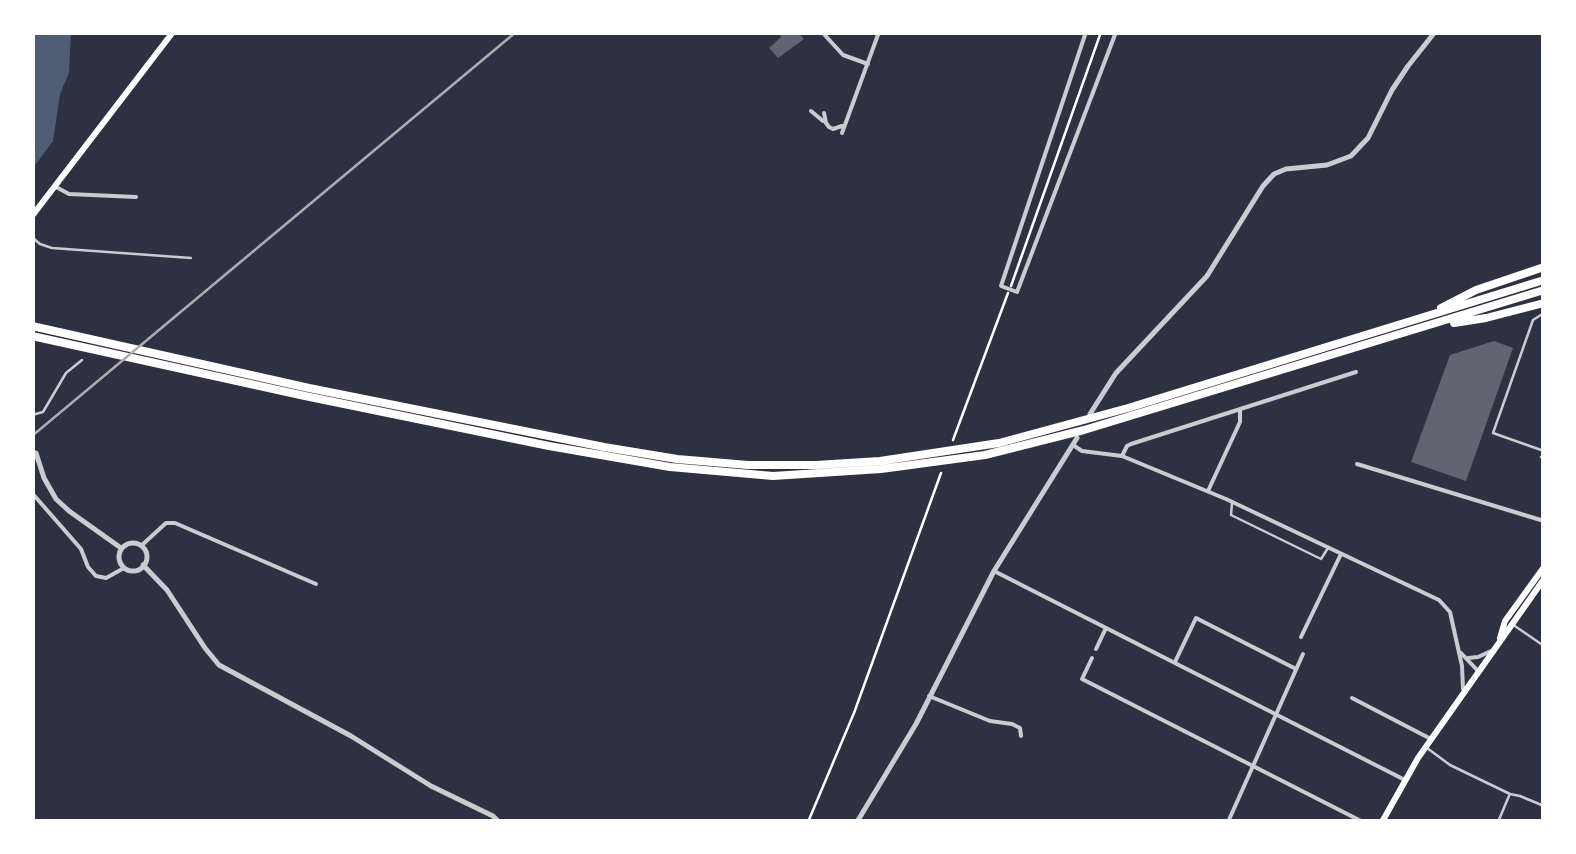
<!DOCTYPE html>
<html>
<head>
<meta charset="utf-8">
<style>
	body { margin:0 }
	#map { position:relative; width:1576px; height:854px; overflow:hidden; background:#2d3142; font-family:Manrope,sans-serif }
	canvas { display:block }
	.frame { position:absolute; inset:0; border:35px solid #fff; pointer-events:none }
</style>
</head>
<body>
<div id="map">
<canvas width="1576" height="854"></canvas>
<div class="frame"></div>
</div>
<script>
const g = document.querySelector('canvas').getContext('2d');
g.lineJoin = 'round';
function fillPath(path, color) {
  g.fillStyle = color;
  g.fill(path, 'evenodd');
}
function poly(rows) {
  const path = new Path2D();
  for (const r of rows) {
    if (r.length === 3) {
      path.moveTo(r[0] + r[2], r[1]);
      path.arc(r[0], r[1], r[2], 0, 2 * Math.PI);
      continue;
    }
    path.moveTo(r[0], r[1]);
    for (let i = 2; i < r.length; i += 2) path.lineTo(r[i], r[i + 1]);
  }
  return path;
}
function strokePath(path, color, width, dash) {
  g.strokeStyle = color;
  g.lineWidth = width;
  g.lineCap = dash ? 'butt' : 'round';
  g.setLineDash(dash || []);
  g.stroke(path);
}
const water = poly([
	[33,32,71,33,69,73,60,94,53,141,33,168]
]);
const building = poly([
	[779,32,798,32,804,39,778,58,769,48,781,37],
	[1494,341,1513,348,1466,481,1411,462,1450,355]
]);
const path = poly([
	[1011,286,1101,32],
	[953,440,1008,293],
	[808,822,854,713,941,473]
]);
const service = poly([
	[32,237,40,244,52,248,191,258],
	[1544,313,1533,320,1493,433,1544,451],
	[32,415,43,412,66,373,82,360],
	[1541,457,1544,458],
	[1232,503,1231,515,1321,559,1328,548],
	[1512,624,1544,646],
	[1427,748,1450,765,1510,794,1520,796,1544,806],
	[1498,822,1509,796]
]);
const minor = poly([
	[822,32,843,55,868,64],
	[1086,32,1001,286,1017,292,1116,32],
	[811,111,823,121],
	[824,113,826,123,829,127,833,129,842,126],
	[842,133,879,32],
	[56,187,69,194,136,197],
	[1073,445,1082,451,1122,456,1226,499,1439,600,1450,612,1462,666,1463,689],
	[1122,456,1127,446,1131,444,1356,372],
	[1357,464,1544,521],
	[1208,491,1240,422,1240,409],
	[32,493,81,549,88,567,96,576,106,578,124,568],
	[142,545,166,523,175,523,316,584],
	[994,571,1405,780],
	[1301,637,1341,554],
	[1096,649,1106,628],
	[1461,653,1478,671],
	[1092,658,1082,679,1363,822],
	[1468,658,1478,657,1491,651],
	[1175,662,1196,618,1296,669],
	[929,696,990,721,1012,724,1020,728,1021,736],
	[1352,698,1431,739],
	[1228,822,1303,654]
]);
const tertiary = poly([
	[1090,414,1116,373,1207,276,1263,186,1274,174,1286,169,1327,165,1351,156,1368,138,1392,90,1408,66,1435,32],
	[36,453,44,478,56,499,69,511,121,548],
	[133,557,14],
	[143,565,167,590,205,648,219,665,351,736,431,786,493,816,499,822],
	[857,822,916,724,994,571,1077,438]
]);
const primary = poly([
	[32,216,173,32],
	[1500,638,1505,621,1544,567],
	[1382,822,1418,758,1544,579]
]);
const trunk = poly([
	[1441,308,1476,290,1544,267],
	[1454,323,1486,318,1544,303],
	[32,326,309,388,604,447,677,459,748,465,816,465,880,461,999,443,1128,408,1544,280],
	[32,336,305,396,549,446,670,467,773,476,881,469,985,455,1084,430,1544,290]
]);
const rail = poly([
	[32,436,516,32]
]);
fillPath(water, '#4f5d75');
fillPath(building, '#626471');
strokePath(path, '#fff', 2.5);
strokePath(service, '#caccd0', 2.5);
strokePath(minor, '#caccd0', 4);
strokePath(tertiary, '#caccd0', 5);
strokePath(primary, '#fff', 6);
strokePath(trunk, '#fff', 8);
strokePath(rail, '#abadb3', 2.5);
</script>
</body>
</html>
